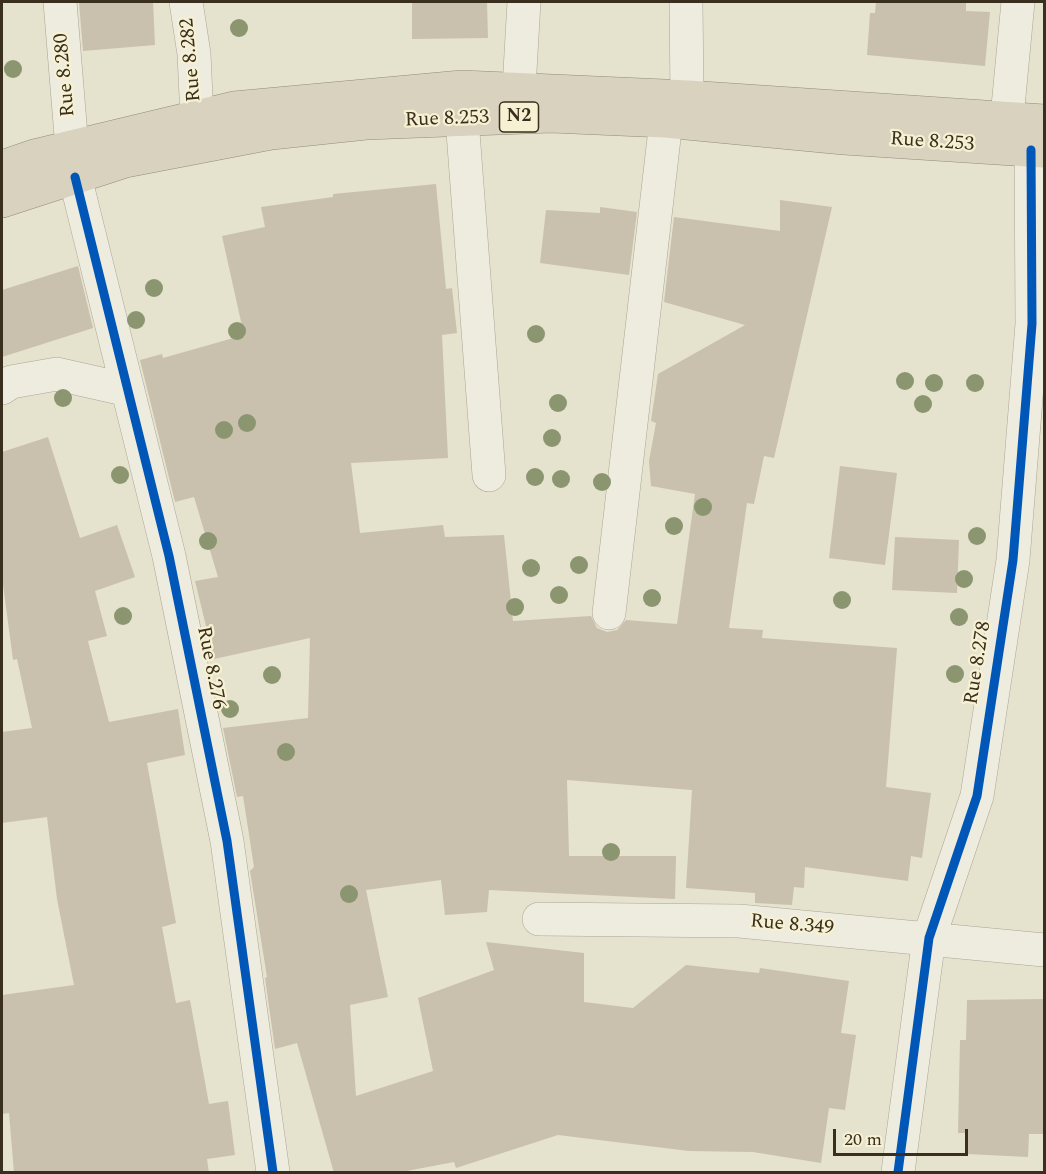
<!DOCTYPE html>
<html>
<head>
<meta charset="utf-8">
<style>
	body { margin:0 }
	#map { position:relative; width:1046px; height:1174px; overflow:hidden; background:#e5e2cd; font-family:Spectral,serif }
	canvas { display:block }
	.frame { position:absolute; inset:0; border:3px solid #3a2f1e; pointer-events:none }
	.scale { position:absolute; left:833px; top:1129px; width:135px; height:27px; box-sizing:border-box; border:3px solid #3a2f1e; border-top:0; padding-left:8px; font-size:18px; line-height:21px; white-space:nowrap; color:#3a2f1e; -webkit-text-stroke:4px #f7f1d3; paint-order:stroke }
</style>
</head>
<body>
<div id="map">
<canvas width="1046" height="1174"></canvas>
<div class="frame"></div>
<div class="scale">20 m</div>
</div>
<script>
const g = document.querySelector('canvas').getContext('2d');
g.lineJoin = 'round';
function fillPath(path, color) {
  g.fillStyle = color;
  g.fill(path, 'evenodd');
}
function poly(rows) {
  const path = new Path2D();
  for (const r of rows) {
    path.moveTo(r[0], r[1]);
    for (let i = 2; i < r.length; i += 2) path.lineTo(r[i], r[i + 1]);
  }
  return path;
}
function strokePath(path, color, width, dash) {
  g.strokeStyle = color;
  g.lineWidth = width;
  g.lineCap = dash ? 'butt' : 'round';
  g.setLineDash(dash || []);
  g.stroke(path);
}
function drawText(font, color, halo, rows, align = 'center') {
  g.font = font + ' Spectral,serif';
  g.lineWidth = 4.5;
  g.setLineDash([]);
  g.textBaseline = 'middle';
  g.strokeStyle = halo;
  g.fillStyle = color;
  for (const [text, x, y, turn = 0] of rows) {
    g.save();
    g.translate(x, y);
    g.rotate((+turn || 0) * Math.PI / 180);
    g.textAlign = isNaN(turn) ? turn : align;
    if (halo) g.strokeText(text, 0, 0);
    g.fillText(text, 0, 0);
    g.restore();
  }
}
const building = poly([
	[79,2,153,2,155,45,83,51],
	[412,2,487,2,488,38,412,39],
	[876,2,966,2,966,11,990,12,985,66,867,55,870,13,875,13],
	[436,184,446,289,452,288,457,333,442,335,448,458,351,463,360,533,443,525,445,537,504,535,513,621,591,616,597,628,607,632,617,630,626,620,677,624,695,494,651,486,649,461,656,423,651,421,658,374,745,325,664,302,674,217,780,231,780,200,832,207,774,458,764,456,754,504,747,503,729,628,763,630,762,638,897,648,886,787,931,793,922,858,911,856,908,881,805,867,804,888,794,887,792,905,755,903,755,893,686,888,692,790,567,780,569,856,676,856,675,899,489,890,487,912,445,915,441,880,366,890,388,997,350,1005,356,1096,433,1071,418,998,494,970,486,942,584,953,584,1002,633,1008,686,965,759,973,760,968,849,981,841,1033,856,1035,845,1110,829,1108,821,1163,753,1152,689,1151,558,1135,456,1168,454,1162,396,1173,334,1173,297,1043,275,1049,265,978,267,977,250,871,254,867,243,796,237,797,223,728,308,718,310,638,214,659,195,581,218,577,194,497,175,502,140,360,162,354,163,358,244,335,222,236,265,227,261,207,333,197,333,194],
	[600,207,637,212,629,275,540,263,546,210,600,213],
	[78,266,93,328,2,357,2,290],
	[48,437,80,538,117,525,135,577,95,591,107,636,88,641,109,722,178,709,185,755,147,763,176,923,162,927,176,1003,190,1000,209,1104,228,1101,235,1155,207,1159,209,1173,14,1173,9,1113,2,1114,2,995,74,985,57,899,47,817,2,823,2,732,32,728,17,659,13,660,2,577,2,452],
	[840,466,897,473,885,565,829,558],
	[895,537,959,540,957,593,892,590],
	[1044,999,1044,1134,1029,1134,1028,1157,967,1154,968,1133,958,1133,960,1040,966,1040,967,1000]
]);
const minor = poly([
	[60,2,72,148],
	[186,2,194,54,197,118],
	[686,2,687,97],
	[519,88,524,2],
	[1007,117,1018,2],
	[462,119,489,475],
	[75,177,169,556,227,841,273,1172],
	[2,388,11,382,57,374,128,390],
	[609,613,666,121],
	[539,919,739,921,1044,950],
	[898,1172,929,938,977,796,1013,560,1032,324,1031,150]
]);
const highway = poly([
	[2,167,34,156,234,108,462,87,687,97,1044,121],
	[2,201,125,161,271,133,366,123,551,116,666,121,844,138,1044,151]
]);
const cycleway = poly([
	[75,177,169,556,227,841,273,1172],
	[898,1172,929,938,977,796,1013,560,1032,324,1031,150]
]);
const trees = [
	[239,28],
	[13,69],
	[154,288],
	[136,320],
	[237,331],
	[536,334],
	[905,381],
	[934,383],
	[975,383],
	[63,398],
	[558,403],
	[923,404],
	[247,423],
	[224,430],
	[552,438],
	[120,475],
	[535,477],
	[561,479],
	[602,482],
	[703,507],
	[674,526],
	[977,536],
	[208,541],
	[579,565],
	[531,568],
	[964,579],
	[559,595],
	[652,598],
	[842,600],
	[515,607],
	[123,616],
	[959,617],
	[955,674],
	[272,675],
	[230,709],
	[286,752],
	[611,852],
	[349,894]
];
const shields = [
	[519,117,39]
];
const shieldNames = [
	["N2",519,117]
];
const streetNames = [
	["Rue 8.282",192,60,-95],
	["Rue 8.280",66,75,-95],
	["Rue 8.253",447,120,-2],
	["Rue 8.253",932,143,4],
	["Rue 8.278",979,663,-81],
	["Rue 8.276",210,668,79],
	["Rue 8.349",792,926,5]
];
fillPath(building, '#cac0ae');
strokePath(minor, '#aaa696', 34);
strokePath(highway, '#908b7d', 34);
strokePath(minor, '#eeebdf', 33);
strokePath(highway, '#d8d2be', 33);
strokePath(cycleway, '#0057b8', 9);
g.fillStyle = '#8b9670';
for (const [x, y] of trees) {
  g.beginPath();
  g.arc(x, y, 9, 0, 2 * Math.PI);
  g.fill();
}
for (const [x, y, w] of shields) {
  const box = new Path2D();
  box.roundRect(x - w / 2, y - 15, w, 30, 4.5);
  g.fillStyle = '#f7f1d3';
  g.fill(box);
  strokePath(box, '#3a2f1e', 1.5);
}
drawText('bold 18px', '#3a2f1e', null, shieldNames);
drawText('20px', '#3a2f1e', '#f7f1d3', streetNames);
</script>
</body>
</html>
